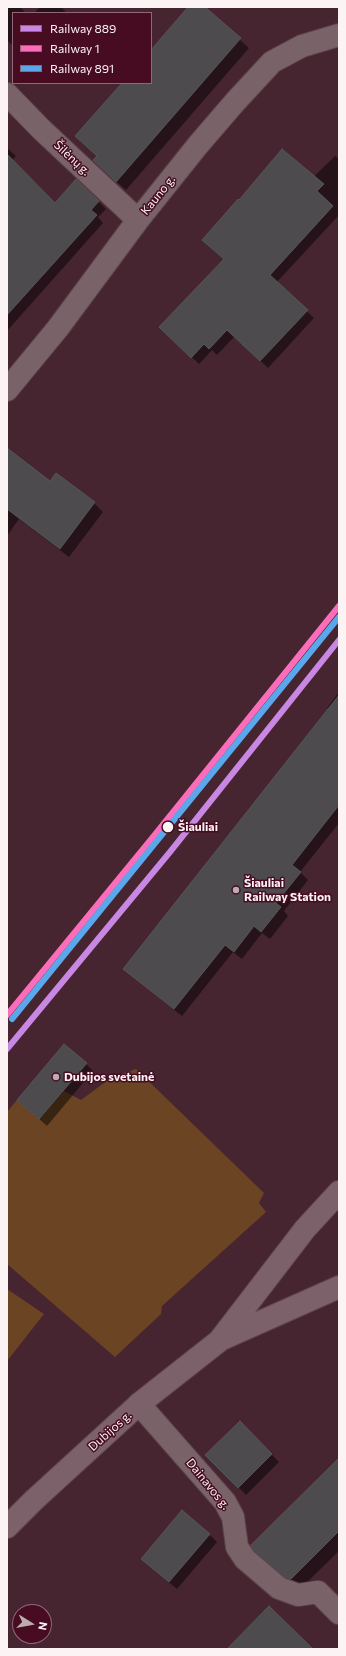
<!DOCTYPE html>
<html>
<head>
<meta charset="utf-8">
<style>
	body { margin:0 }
	#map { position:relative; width:346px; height:1656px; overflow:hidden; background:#462530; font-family:Commissioner,sans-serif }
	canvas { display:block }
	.frame { position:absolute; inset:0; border:8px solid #fbf3f4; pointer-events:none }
	.legend { position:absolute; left:12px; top:12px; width:140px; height:72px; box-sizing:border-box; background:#470c22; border:1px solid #8f6876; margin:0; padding:5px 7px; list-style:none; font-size:12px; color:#fbf3f4 }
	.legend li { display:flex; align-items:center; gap:8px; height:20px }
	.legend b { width:20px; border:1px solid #8f6876 }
	.north { position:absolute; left:12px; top:1604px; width:40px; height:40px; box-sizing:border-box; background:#470c22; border:1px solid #8f6876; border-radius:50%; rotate:101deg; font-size:11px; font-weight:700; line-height:16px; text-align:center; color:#fbf3f4 }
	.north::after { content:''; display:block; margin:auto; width:14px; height:18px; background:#bcabaf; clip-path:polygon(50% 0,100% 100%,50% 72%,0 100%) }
</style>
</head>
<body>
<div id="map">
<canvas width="346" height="1656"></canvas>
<div class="frame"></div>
<ul class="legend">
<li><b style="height:5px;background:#c787e3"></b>Railway 889</li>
<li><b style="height:5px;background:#fb6dba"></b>Railway 1</li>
<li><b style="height:5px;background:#5aa8eb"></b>Railway 891</li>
</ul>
<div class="north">N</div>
</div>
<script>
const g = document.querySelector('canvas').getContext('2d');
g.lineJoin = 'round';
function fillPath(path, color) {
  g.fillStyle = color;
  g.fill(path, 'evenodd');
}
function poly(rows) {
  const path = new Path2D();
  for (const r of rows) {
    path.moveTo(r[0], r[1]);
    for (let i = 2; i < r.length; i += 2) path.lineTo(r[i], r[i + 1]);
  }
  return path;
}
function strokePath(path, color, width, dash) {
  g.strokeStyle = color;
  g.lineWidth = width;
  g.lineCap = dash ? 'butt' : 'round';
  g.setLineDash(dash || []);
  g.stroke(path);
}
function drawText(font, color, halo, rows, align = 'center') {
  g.font = font + ' Commissioner,sans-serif';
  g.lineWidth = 3;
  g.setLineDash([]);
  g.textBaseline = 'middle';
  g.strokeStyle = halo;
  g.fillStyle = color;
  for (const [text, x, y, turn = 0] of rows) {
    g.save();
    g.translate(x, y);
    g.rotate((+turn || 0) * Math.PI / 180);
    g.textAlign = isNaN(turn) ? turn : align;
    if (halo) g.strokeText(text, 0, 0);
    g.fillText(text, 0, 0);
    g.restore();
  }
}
const green = poly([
	[136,1069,264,1193,259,1203,266,1212,162,1306,161,1314,115,1357,7,1264,7,1112,17,1100,39,1119,64,1091,81,1100,112,1077],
	[7,1289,44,1314,7,1361]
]);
const shadow = poly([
	[7,7,20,7,26,13,13,13,13,46,7,40],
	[40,7,61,7,67,13,34,13],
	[190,7,203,7,249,48,126,190,103,170,98,156,123,83,151,83,151,51],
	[7,148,16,156,12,160,55,204,76,180,106,209,98,217,103,223,7,331],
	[335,156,339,159,339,215,276,283,314,318,268,368,235,336,217,355,212,350,199,364,161,327],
	[7,449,51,482,56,474,94,503,103,512,69,557,19,519,7,536],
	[339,692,339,823,300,872,308,880,284,911,288,916,270,939,262,933,242,959,233,952,182,1016,124,969,329,710,327,708],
	[86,1064,93,1071,47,1126,18,1100],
	[240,1422,279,1462,246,1495,207,1455],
	[339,1460,339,1551,301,1588,296,1587,266,1560],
	[209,1534,217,1542,177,1589,149,1566]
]);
const building = poly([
	[188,7,205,7,241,38,116,182,93,160,97,156,75,136,122,83,151,83,151,50,188,7],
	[282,149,324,184,317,191,333,206,270,275,308,310,260,361,227,330,209,349,204,344,191,358,159,327,224,259,202,240,238,199,239,200,282,149],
	[7,154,55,203,76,179,99,201,91,210,97,215,7,315,7,154],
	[7,448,50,481,56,473,95,502,60,549,7,509,7,448],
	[339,695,339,805,292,865,301,872,276,903,281,907,261,932,254,926,234,952,225,945,174,1009,123,969,339,695],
	[64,1044,87,1063,39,1119,17,1100,64,1044],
	[240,1421,272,1454,238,1488,205,1455,240,1421],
	[339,1458,339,1531,291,1579,285,1577,254,1551,251,1545,339,1458],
	[182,1510,210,1534,169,1582,141,1559,182,1510],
	[269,1606,313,1649,227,1649,269,1606]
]);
const minor = poly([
	[7,94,41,129,138,220],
	[7,390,58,328,138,220,198,145,235,102,272,62,302,46,339,35],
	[139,1404,225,1502,233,1517,237,1547,245,1559,279,1588,298,1595,318,1592,339,1613]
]);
const major = poly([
	[222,1339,339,1287],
	[7,1527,34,1500,139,1404,219,1341,305,1229,339,1192]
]);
const rail1 = poly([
	[7,1049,170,852,339,640]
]);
const rail2 = poly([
	[7,1015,153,837,339,606]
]);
const rail3 = poly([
	[12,1019,339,617]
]);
const markers = [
	[168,827,6,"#fbf3f4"],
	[236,890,4,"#bcabaf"],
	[56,1077,4,"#bcabaf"]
];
const streetNames = [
	["Šilėnų g.",72,158,43],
	["Kauno g.",158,195,-51],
	["Dubijos g.",110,1431,-42],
	["Dainavos g.",208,1484,51]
];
const stopNames = [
	["Šiauliai",178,827]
];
const poiNames = [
	["Šiauliai",244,883],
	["Railway Station",244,897],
	["Dubijos svetainė",64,1077]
];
fillPath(green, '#6b4423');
fillPath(shadow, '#0007');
fillPath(building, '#4d4b4e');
strokePath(building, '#535658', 1);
strokePath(minor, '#5d444c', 24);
strokePath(major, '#5d444c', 24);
strokePath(minor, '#796369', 22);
strokePath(major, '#7c616a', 22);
strokePath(rail1, '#c787e3', 6);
strokePath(rail2, '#fb6dba', 6);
strokePath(rail3, '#5aa8eb', 6);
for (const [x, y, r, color] of markers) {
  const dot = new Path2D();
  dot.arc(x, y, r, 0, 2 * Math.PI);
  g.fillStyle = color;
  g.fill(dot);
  strokePath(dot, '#470c22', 1.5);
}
drawText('12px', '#fbf3f4', '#470c22', streetNames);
drawText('bold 12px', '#fbf3f4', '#470c22', stopNames, 'left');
drawText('bold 12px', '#fbf3f4', '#470c22', poiNames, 'left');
</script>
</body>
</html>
